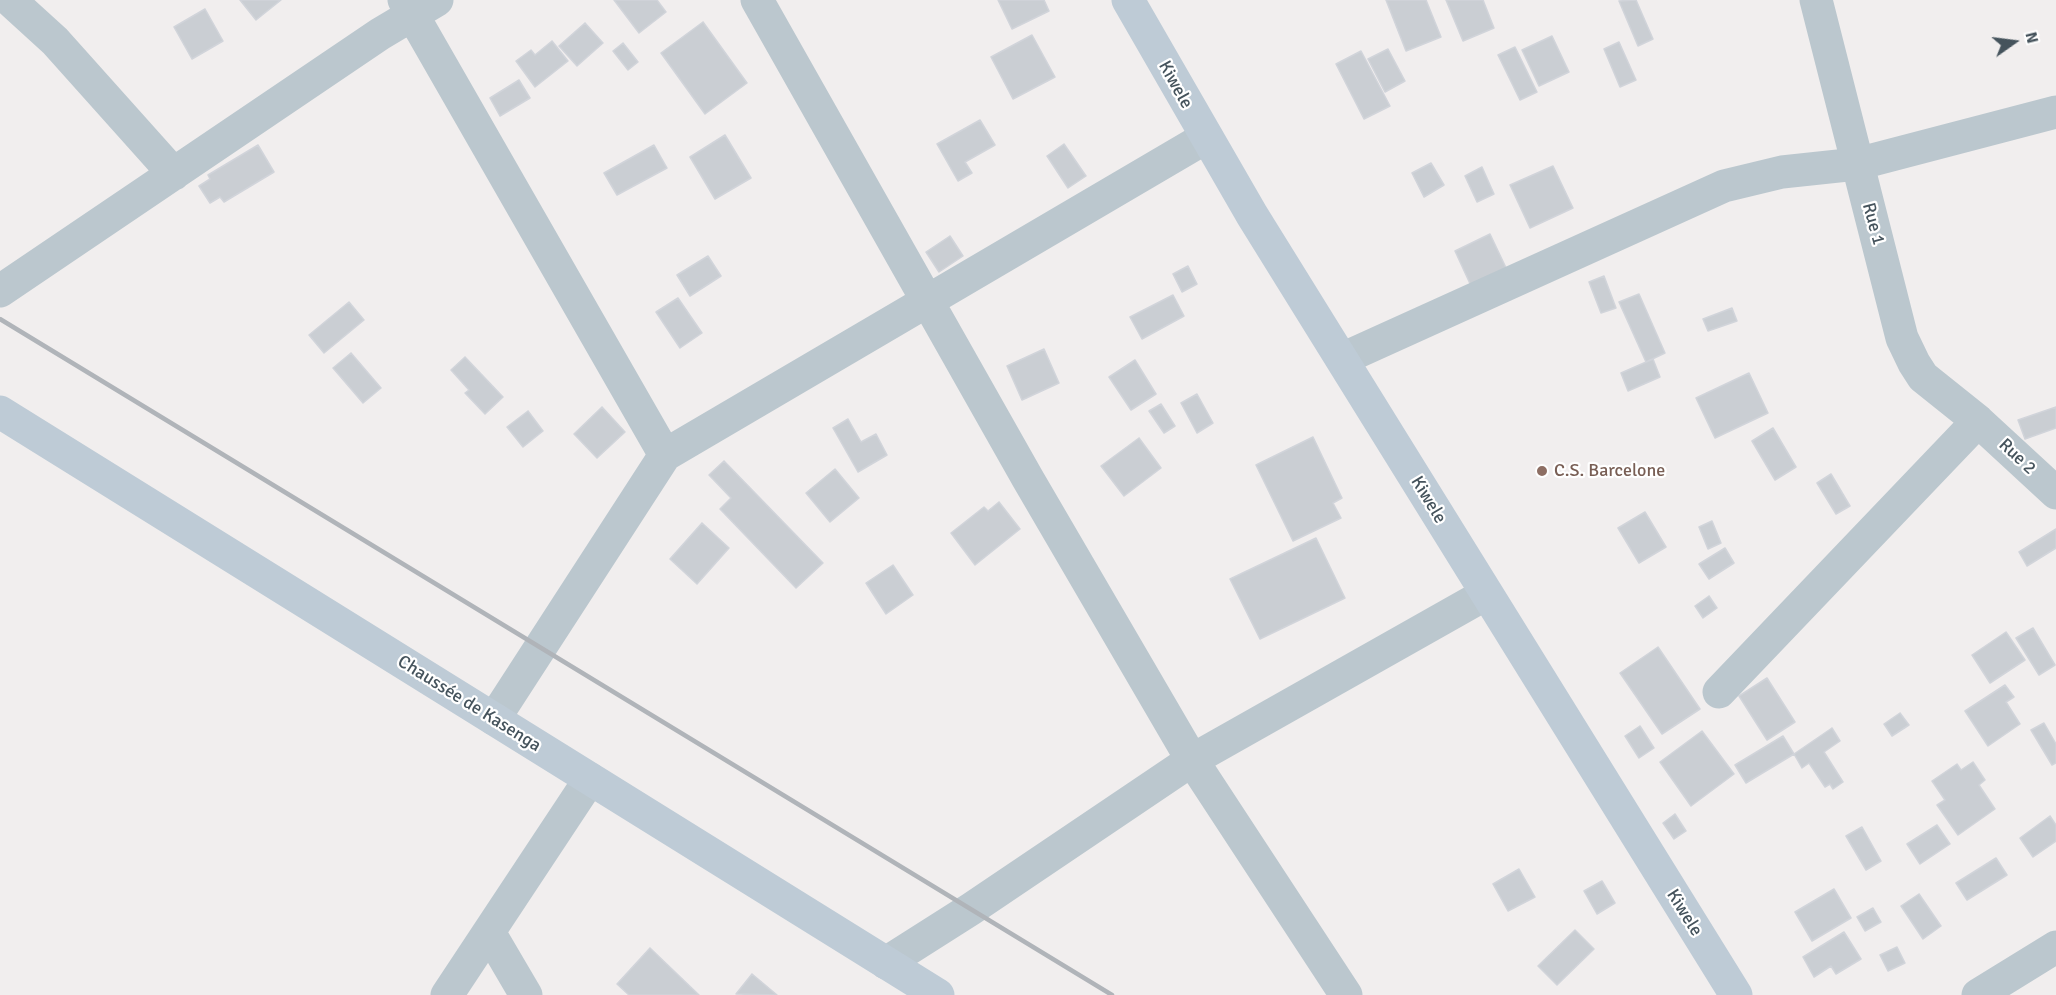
<!DOCTYPE html>
<html>
<head>
<meta charset="utf-8">
<style>
	body { margin:0 }
	#map { position:relative; width:2056px; height:995px; overflow:hidden; background:#f1eeee; font-family:Signika,sans-serif }
	canvas { display:block }
	.north { position:absolute; left:1984px; top:12px; width:60px; height:60px; -webkit-text-stroke:4px #fff; paint-order:stroke; rotate:76deg; font-size:16px; font-weight:700; line-height:24px; text-align:center; color:#45535c }
	.north::after { content:''; display:block; margin:auto; width:21px; height:27px; background:#45535c; clip-path:polygon(50% 0,100% 100%,50% 72%,0 100%) }
</style>
</head>
<body>
<div id="map">
<canvas width="2056" height="995"></canvas>
<div class="north">N</div>
</div>
<script>
const g = document.querySelector('canvas').getContext('2d');
g.lineJoin = 'round';
function fillPath(path, color) {
  g.fillStyle = color;
  g.fill(path, 'evenodd');
}
function poly(rows) {
  const path = new Path2D();
  for (const r of rows) {
    path.moveTo(r[0], r[1]);
    for (let i = 2; i < r.length; i += 2) path.lineTo(r[i], r[i + 1]);
  }
  return path;
}
function strokePath(path, color, width, dash) {
  g.strokeStyle = color;
  g.lineWidth = width;
  g.lineCap = dash ? 'butt' : 'round';
  g.setLineDash(dash || []);
  g.stroke(path);
}
function drawText(font, color, halo, rows, align = 'center') {
  g.font = font + ' Signika,sans-serif';
  g.lineWidth = 4.5;
  g.setLineDash([]);
  g.textBaseline = 'middle';
  g.strokeStyle = halo;
  g.fillStyle = color;
  for (const [text, x, y, turn = 0] of rows) {
    g.save();
    g.translate(x, y);
    g.rotate((+turn || 0) * Math.PI / 180);
    g.textAlign = isNaN(turn) ? turn : align;
    if (halo) g.strokeText(text, 0, 0);
    g.fillText(text, 0, 0);
    g.restore();
  }
}
const building = poly([
	[240,0,281,0,256,20,240,0],
	[614,0,657,0,666,12,639,33,614,0],
	[998,0,1044,0,1049,11,1012,29,998,0],
	[1386,0,1426,0,1441,37,1406,51,1386,0],
	[1446,0,1483,0,1494,28,1463,41,1446,0],
	[1636,0,1653,39,1638,46,1619,1,1636,0],
	[205,9,223,41,192,59,174,27,205,9],
	[703,22,747,83,705,114,661,53,703,22],
	[585,23,603,43,577,66,559,46,585,23],
	[1032,35,1055,77,1013,99,991,57,1032,35],
	[1552,36,1569,72,1539,86,1522,50,1552,36],
	[552,41,568,61,535,87,516,61,531,50,535,55,552,41],
	[1619,42,1636,80,1620,87,1604,49,1619,42],
	[623,43,638,62,628,70,613,51,623,43],
	[1515,47,1537,92,1520,100,1498,55,1515,47],
	[1388,49,1405,81,1385,92,1368,59,1388,49],
	[1361,51,1390,106,1364,119,1336,64,1361,51],
	[519,80,530,98,500,116,490,98,519,80],
	[980,120,995,145,965,162,972,173,958,181,937,144,980,120],
	[725,135,751,178,715,199,690,157,725,135],
	[1064,144,1086,176,1068,188,1047,156,1064,144],
	[258,145,274,172,224,202,220,197,210,203,199,186,210,179,208,175,258,145],
	[654,145,667,168,617,195,604,173,654,145],
	[1431,163,1444,185,1424,197,1412,173,1431,163],
	[1553,166,1573,208,1530,228,1510,185,1553,166],
	[1482,167,1494,194,1477,202,1465,176,1482,167],
	[1490,234,1508,272,1472,288,1455,251,1490,234],
	[950,236,963,256,939,272,926,252,950,236],
	[708,256,721,276,690,296,677,275,708,256],
	[1188,266,1197,284,1182,292,1173,274,1188,266],
	[1604,276,1616,308,1601,313,1589,282,1604,276],
	[1639,294,1665,353,1646,362,1619,302,1639,294],
	[1173,295,1184,316,1142,339,1130,317,1173,295],
	[678,298,702,333,680,348,656,312,678,298],
	[349,302,364,320,324,353,309,335,349,302],
	[1732,308,1737,321,1708,331,1703,319,1732,308],
	[1044,349,1059,383,1022,400,1007,366,1044,349],
	[351,353,381,388,363,403,333,368,351,353],
	[465,357,503,397,485,414,465,393,469,390,451,370,465,357],
	[1653,359,1660,377,1628,391,1621,373,1653,359],
	[1135,360,1156,394,1131,410,1109,377,1135,360],
	[1749,373,1768,413,1715,438,1696,398,1749,373],
	[1197,394,1213,423,1197,433,1181,403,1197,394],
	[1161,404,1175,426,1164,433,1149,411,1161,404],
	[602,407,625,432,597,458,574,434,602,407],
	[2056,407,2056,428,2025,439,2018,420,2056,407],
	[528,411,543,431,523,447,507,427,528,411],
	[848,419,861,442,876,434,887,455,858,472,833,428,848,419],
	[1773,428,1796,467,1775,480,1752,441,1773,428],
	[1313,437,1342,498,1333,503,1341,518,1293,541,1256,465,1313,437],
	[1139,438,1161,468,1124,496,1101,466,1139,438],
	[724,461,823,563,796,588,720,509,731,498,709,475,724,461],
	[835,469,859,498,830,522,806,493,835,469],
	[1831,474,1850,506,1836,514,1817,483,1831,474],
	[999,502,1020,529,975,565,951,533,984,507,988,511,999,502],
	[1645,512,1666,547,1639,563,1618,528,1645,512],
	[1712,521,1721,543,1708,549,1699,527,1712,521],
	[702,523,729,548,697,584,670,559,702,523],
	[2056,529,2056,548,2027,566,2019,552,2056,529],
	[1316,538,1345,598,1260,639,1230,579,1316,538],
	[1725,548,1734,563,1709,579,1699,564,1725,548],
	[893,565,913,595,886,614,866,583,893,565],
	[1709,596,1717,608,1703,618,1695,606,1709,596],
	[2033,628,2055,665,2039,675,2016,638,2033,628],
	[2006,632,2025,660,1990,683,1972,655,2006,632],
	[1658,647,1700,709,1662,734,1620,673,1658,647],
	[1767,678,1795,722,1767,740,1739,696,1767,678],
	[2005,685,2014,697,2006,702,2020,724,1988,746,1965,711,2005,685],
	[1900,713,1909,725,1892,736,1884,724,1900,713],
	[2044,723,2056,744,2056,763,2052,765,2031,730,2044,723],
	[1640,726,1654,748,1639,758,1625,736,1640,726],
	[1832,728,1840,741,1824,752,1843,782,1833,789,1830,784,1825,787,1809,763,1802,768,1794,754,1832,728],
	[1702,731,1734,774,1691,806,1660,762,1702,731],
	[1783,736,1794,754,1746,783,1735,765,1783,736],
	[1973,762,1985,780,1979,785,1995,809,1958,835,1937,805,1945,800,1932,781,1957,764,1961,770,1973,762],
	[1675,814,1686,831,1674,839,1663,823,1675,814],
	[2050,816,2056,825,2056,841,2033,857,2020,838,2050,816],
	[1937,825,1950,844,1920,864,1907,844,1937,825],
	[1862,827,1881,861,1866,870,1846,836,1862,827],
	[1996,858,2007,875,1967,900,1956,883,1996,858],
	[1519,869,1535,897,1508,911,1493,884,1519,869],
	[1602,881,1615,903,1597,914,1584,891,1602,881],
	[1834,889,1851,918,1812,941,1795,912,1834,889],
	[1919,894,1941,926,1923,939,1901,906,1919,894],
	[1873,908,1881,922,1865,931,1857,917,1873,908],
	[1575,930,1594,949,1557,985,1538,966,1575,930],
	[1844,932,1861,959,1836,974,1831,966,1814,977,1803,957,1844,932],
	[1897,947,1905,963,1888,971,1880,955,1897,947],
	[650,948,699,995,629,995,617,984,650,948],
	[752,974,777,995,736,994,752,974]
]);
const street = poly([
	[10,0,55,41,174,174],
	[404,0,665,455],
	[757,0,1028,479,1192,760,1346,995],
	[1816,0,1902,338,1914,363,1923,377,1978,421,2056,493],
	[0,291,380,34,437,0],
	[1342,359,1724,186,1782,172,1857,164,2056,112],
	[1719,692,1978,421],
	[494,719,665,455,1205,138],
	[489,932,526,995],
	[886,963,971,909,1192,760,1486,594],
	[447,995,590,779],
	[1978,995,2056,947]
]);
const secondary = poly([
	[1128,0,1252,215,1736,995],
	[0,412,938,995]
]);
const rail = poly([
	[0,319,1112,995]
]);
const markers = [
	[1542,471,6,"#8d6e63"]
];
const streetNames = [
	["Kiwele",1175,85,61],
	["Rue 1",1873,224,75],
	["Rue 2",2017,457,43],
	["Kiwele",1428,500,59],
	["Chaussée de Kasenga",469,704,32],
	["Kiwele",1684,913,58]
];
const educationNames = [
	["C.S. Barcelone",1554,471]
];
fillPath(building, '#caced3');
strokePath(building, '#d1d4da', 1.5);
strokePath(street, '#bbc7ce', 33);
strokePath(secondary, '#becbd6', 33);
strokePath(rail, '#b0b4b9', 4.5);
for (const [x, y, r, color] of markers) {
  const dot = new Path2D();
  dot.arc(x, y, r, 0, 2 * Math.PI);
  g.fillStyle = color;
  g.fill(dot);
  strokePath(dot, '#fff', 2);
}
drawText('18px', '#45535c', '#fff', streetNames);
drawText('18px', '#785e54', '#fff', educationNames, 'left');
</script>
</body>
</html>
